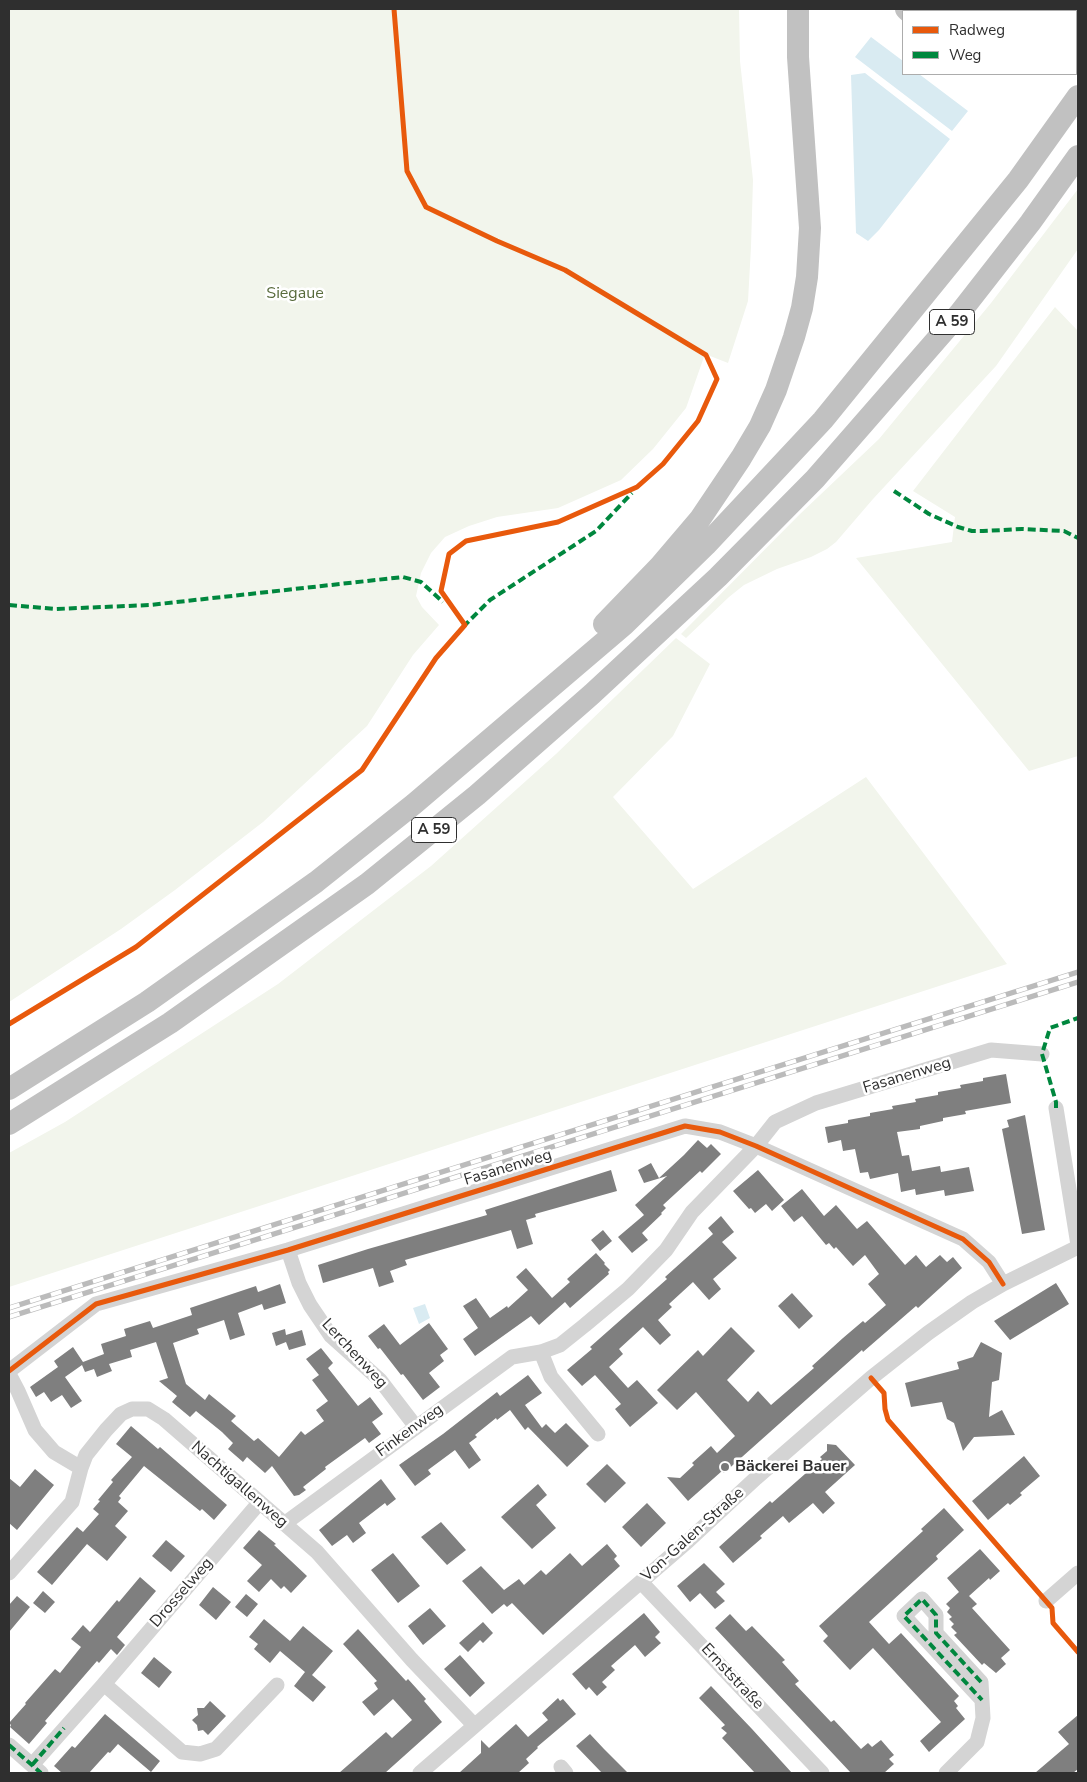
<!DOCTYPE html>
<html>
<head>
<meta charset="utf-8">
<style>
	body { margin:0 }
	#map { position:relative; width:1087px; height:1782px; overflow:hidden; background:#fff; font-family:"Nunito Sans",sans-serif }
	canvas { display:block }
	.frame { position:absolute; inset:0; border:10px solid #2f2f2f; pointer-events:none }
	.legend { position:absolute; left:902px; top:10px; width:175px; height:65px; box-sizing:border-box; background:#fff; border:1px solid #acacac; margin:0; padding:6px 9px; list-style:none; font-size:15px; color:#2f2f2f }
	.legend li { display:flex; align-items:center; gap:10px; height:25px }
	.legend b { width:25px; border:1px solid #acacac }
</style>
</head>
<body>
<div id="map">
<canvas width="1087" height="1782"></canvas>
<div class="frame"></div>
<ul class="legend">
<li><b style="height:6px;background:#e8590c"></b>Radweg</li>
<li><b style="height:6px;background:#00873e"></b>Weg</li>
</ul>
</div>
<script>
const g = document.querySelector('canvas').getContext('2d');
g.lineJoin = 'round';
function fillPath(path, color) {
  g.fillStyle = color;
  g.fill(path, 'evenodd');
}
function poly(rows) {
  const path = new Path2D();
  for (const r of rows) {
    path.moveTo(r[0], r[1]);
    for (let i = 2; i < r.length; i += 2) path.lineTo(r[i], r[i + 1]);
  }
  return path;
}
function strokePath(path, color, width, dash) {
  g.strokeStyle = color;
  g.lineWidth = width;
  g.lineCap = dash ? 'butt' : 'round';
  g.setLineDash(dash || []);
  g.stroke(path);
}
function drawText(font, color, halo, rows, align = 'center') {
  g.font = font + ' "Nunito Sans",sans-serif';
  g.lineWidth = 5;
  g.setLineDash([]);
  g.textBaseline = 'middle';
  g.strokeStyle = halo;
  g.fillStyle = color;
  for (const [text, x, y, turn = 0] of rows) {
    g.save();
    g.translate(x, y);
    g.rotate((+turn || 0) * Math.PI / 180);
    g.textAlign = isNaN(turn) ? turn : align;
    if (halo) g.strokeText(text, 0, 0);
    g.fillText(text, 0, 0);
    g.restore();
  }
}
const green = poly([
	[9,9,739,9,740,61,753,180,751,247,748,301,728,363,705,354,686,408,653,449,621,480,558,508,497,517,469,526,445,537,431,553,421,573,416,596,422,607,439,625,413,655,367,726,263,822,175,890,121,929,9,1002],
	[1078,189,1078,249,996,366,873,499,836,542,827,549,811,557,777,569,744,585,729,597,686,638,681,634,800,514,879,439,991,303],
	[1055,307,1078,331,1078,756,1029,771,856,558,952,542,955,517,913,491],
	[676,638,710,664,673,736,613,797,693,889,866,777,1007,964,9,1287,9,1153,65,1122,278,984,431,866,556,754]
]);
const water = poly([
	[871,37,903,61,903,74,919,74,968,111,952,131,855,57],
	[865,73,950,139,879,230,868,241,856,233,851,75],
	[425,1304,430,1318,419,1324,413,1308]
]);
const building = poly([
	[1006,1074,1011,1103,965,1111,966,1114,943,1118,943,1121,920,1126,920,1129,897,1132,902,1156,909,1155,912,1171,940,1166,941,1172,969,1167,974,1191,945,1196,944,1190,916,1195,915,1189,901,1192,898,1173,870,1179,868,1172,860,1173,855,1149,843,1151,841,1140,828,1143,825,1127,848,1123,848,1120,870,1116,870,1113,893,1109,892,1106,916,1102,915,1099,938,1095,938,1092,961,1088,960,1085,983,1081,983,1078],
	[1025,1115,1045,1230,1022,1234,1002,1129,1009,1127,1007,1120],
	[698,1140,707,1148,711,1144,721,1154,702,1173,700,1171,663,1205,666,1208,661,1213,662,1214,642,1233,648,1240,632,1253,618,1237,644,1215,635,1205,667,1176,644,1183,638,1170,651,1163,659,1178,684,1155],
	[611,1170,617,1191,535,1214,536,1217,526,1220,533,1244,517,1249,511,1230,405,1260,407,1265,390,1271,394,1282,379,1287,373,1268,323,1283,318,1265,368,1249,487,1215,485,1210],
	[758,1170,784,1200,772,1211,766,1204,755,1213,751,1208,749,1209,733,1191],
	[802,1189,824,1216,836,1205,857,1229,867,1221,905,1265,916,1255,926,1267,940,1255,947,1262,953,1257,962,1268,918,1308,916,1306,863,1352,862,1350,724,1473,722,1471,688,1501,667,1477,680,1478,694,1465,692,1463,711,1446,717,1453,735,1436,696,1392,677,1410,657,1390,698,1350,703,1356,731,1327,755,1351,727,1380,748,1402,758,1391,771,1405,814,1368,812,1366,843,1338,863,1321,865,1323,886,1305,868,1284,879,1274,865,1255,853,1266,836,1247,834,1249,829,1243,826,1245,802,1216,794,1222,781,1206],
	[721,1216,734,1232,722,1242,737,1258,713,1279,721,1289,709,1300,693,1282,669,1304,672,1307,658,1320,671,1335,660,1345,643,1327,619,1349,623,1354,609,1367,628,1388,637,1380,658,1403,630,1427,615,1409,621,1404,595,1375,582,1386,567,1370,592,1349,590,1347,667,1279,665,1277,713,1234,708,1228],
	[603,1230,612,1241,600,1251,591,1240],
	[596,1253,605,1263,604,1264,610,1270,608,1272,609,1274,570,1308,565,1302,539,1325,531,1316,475,1356,463,1339,478,1328,463,1306,476,1298,490,1318,507,1306,508,1308,528,1290,516,1277,526,1268,552,1298,570,1282,567,1279],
	[1056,1283,1069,1304,1010,1340,994,1321],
	[280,1284,286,1303,264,1310,262,1304,238,1313,245,1335,230,1340,224,1320,197,1329,199,1334,173,1343,186,1384,205,1400,209,1394,236,1416,231,1421,254,1441,258,1438,279,1457,301,1431,305,1435,324,1421,316,1410,328,1401,312,1380,319,1375,306,1359,321,1348,333,1363,328,1368,358,1406,370,1397,383,1414,372,1422,381,1434,369,1443,365,1438,325,1467,326,1469,303,1487,306,1490,299,1495,294,1496,272,1466,265,1473,247,1457,243,1462,228,1449,233,1443,222,1432,196,1411,190,1417,172,1402,177,1396,159,1381,168,1378,156,1342,130,1350,132,1357,109,1364,112,1371,97,1377,94,1369,85,1372,82,1365,65,1377,82,1401,71,1408,62,1395,51,1402,44,1392,36,1397,30,1387,58,1367,54,1361,73,1347,83,1362,104,1354,101,1344,126,1336,124,1329,150,1321,153,1328,192,1315,190,1308,256,1286,258,1292],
	[792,1293,813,1316,799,1329,778,1306],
	[429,1323,448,1349,440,1355,444,1361,429,1373,440,1387,423,1400,403,1374,401,1375,380,1348,378,1349,368,1336,384,1324,400,1345],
	[285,1329,286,1335,302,1330,306,1345,289,1350,286,1342,276,1346,272,1333],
	[981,1342,1002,1353,999,1380,992,1382,989,1417,1002,1410,1015,1435,974,1437,963,1451,954,1423,947,1419,942,1402,911,1407,905,1383,959,1369,957,1362,973,1357],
	[528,1375,542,1393,525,1405,542,1428,546,1424,555,1433,566,1423,589,1446,567,1467,528,1427,525,1430,510,1410,497,1420,496,1418,475,1435,477,1437,469,1443,481,1460,469,1469,455,1450,428,1470,431,1474,415,1486,399,1465,443,1434,497,1392,500,1396],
	[131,1426,158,1449,160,1447,227,1505,214,1520,202,1509,200,1511,144,1466,119,1496,121,1498,118,1502,128,1511,115,1526,127,1537,107,1561,87,1544,52,1585,37,1572,77,1527,83,1532,99,1514,93,1509,100,1501,98,1500,113,1482,111,1480,132,1457,116,1444],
	[827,1444,836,1445,855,1465,825,1492,835,1503,823,1514,813,1503,789,1523,783,1516,760,1536,762,1538,733,1563,719,1547,770,1501,772,1503,822,1459,820,1457,827,1451],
	[1024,1456,1040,1476,1020,1493,1022,1495,1010,1505,1008,1503,988,1520,972,1501],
	[607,1464,626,1483,605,1503,586,1484],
	[35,1469,54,1485,17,1530,9,1523,9,1478,20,1487],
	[381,1479,396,1499,387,1506,385,1503,359,1523,366,1533,353,1543,347,1535,332,1546,319,1530],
	[538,1484,547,1495,536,1505,556,1528,532,1549,501,1517],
	[647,1503,666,1523,641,1547,622,1527],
	[944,1508,964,1530,936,1556,938,1559,869,1622,889,1644,901,1633,959,1696,954,1701,958,1706,956,1708,965,1719,929,1752,920,1741,941,1722,873,1648,850,1670,823,1641,828,1636,819,1626,923,1531,921,1529],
	[441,1522,466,1550,447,1565,421,1537],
	[259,1530,276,1544,274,1545,307,1576,291,1593,284,1586,281,1589,271,1579,259,1592,247,1581,262,1565,243,1548],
	[166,1540,185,1556,171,1572,152,1556],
	[607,1544,617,1556,614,1559,620,1566,543,1635,512,1603,507,1607,504,1604,492,1614,462,1581,481,1566,504,1590,519,1579,524,1585,541,1570,546,1575,570,1553,582,1566],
	[980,1549,1000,1571,990,1580,989,1578,969,1596,977,1604,972,1608,1010,1650,1001,1658,1006,1664,996,1673,984,1663,982,1665,954,1635,957,1633,951,1627,954,1624,949,1619,952,1617,947,1612,950,1608,946,1604,959,1592,947,1578],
	[393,1553,420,1586,398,1603,371,1570],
	[704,1563,725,1584,716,1592,725,1601,715,1609,700,1593,690,1602,677,1586],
	[140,1577,156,1591,117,1637,125,1645,117,1655,111,1649,99,1663,97,1661,45,1721,47,1723,29,1744,10,1727,11,1725,9,1723,26,1704,25,1703,55,1669,60,1673,81,1647,71,1639,83,1625,90,1632,117,1600,119,1602],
	[213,1587,231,1602,216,1620,199,1605],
	[43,1591,55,1602,45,1613,33,1603],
	[246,1594,258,1604,247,1617,235,1607],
	[17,1596,30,1607,9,1632,9,1605],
	[430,1608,446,1626,423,1645,408,1626],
	[644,1613,660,1632,655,1637,661,1643,645,1657,635,1645,611,1666,615,1670,602,1682,607,1687,597,1696,589,1687,586,1690,572,1674],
	[730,1614,746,1631,752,1626,785,1660,782,1662,799,1681,795,1684,831,1722,834,1720,861,1749,868,1743,872,1747,881,1740,894,1755,889,1759,894,1764,884,1773,851,1773,715,1628],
	[264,1619,290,1641,303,1626,333,1651,312,1675,326,1687,313,1702,294,1686,305,1672,280,1651,270,1663,254,1649,258,1644,249,1637],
	[483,1622,493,1633,483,1643,480,1640,468,1652,459,1643],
	[358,1629,406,1681,408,1679,426,1699,424,1701,442,1722,385,1773,339,1773,386,1732,392,1738,412,1720,393,1699,374,1716,362,1702,378,1689,374,1683,377,1681,343,1644],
	[460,1655,485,1683,470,1697,444,1669],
	[154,1657,172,1672,159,1688,141,1673],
	[711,1686,752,1729,792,1773,755,1773,722,1738,727,1733,721,1728,725,1725,699,1698],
	[558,1698,560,1701,563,1699,576,1714,537,1747,538,1748,526,1759,529,1763,518,1773,459,1773,481,1753,481,1740,489,1748,516,1724,528,1737,548,1720,542,1713],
	[210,1701,226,1716,208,1735,203,1730,198,1731,197,1725,192,1720,198,1715,197,1708,204,1708],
	[105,1714,160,1761,151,1772,118,1744,110,1753,108,1752,89,1773,62,1773,54,1766,72,1746,75,1748],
	[1078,1715,1078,1769,1073,1773,1035,1773,1069,1744,1058,1732],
	[590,1734,604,1749,628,1773,602,1773,576,1746]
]);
const minor = poly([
	[1056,1108,1078,1245],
	[288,1250,299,1283,310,1305,331,1336,380,1380,416,1427],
	[541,1352,551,1377,598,1434],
	[9,1371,96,1304,288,1250,685,1126,720,1132,756,1146,963,1239,989,1262,1003,1284],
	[9,1374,18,1391,35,1430,54,1452,81,1468,86,1455,106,1430,121,1414,132,1409,148,1409,164,1419,317,1552,412,1660,474,1725],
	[259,1503,104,1684,182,1752,200,1754,216,1749,277,1685],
	[284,1524,512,1357,541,1352,560,1345,585,1325,628,1289,666,1250,692,1212,756,1146,775,1122,816,1103,991,1050,1042,1054],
	[9,1573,72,1502,81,1468],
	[641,1582,822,1773],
	[1046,1601,1078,1573],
	[9,1745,41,1773],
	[32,1765,104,1684],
	[561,1767,566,1773],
	[420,1773,688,1541,756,1478,871,1378,928,1333,972,1302,1003,1284,1078,1247],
	[946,1773,977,1742,983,1718,981,1682,936,1633,936,1615,922,1599,904,1616,982,1700]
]);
const highway = poly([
	[906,9,908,11],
	[1076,33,1078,32],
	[604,624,660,566,700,519,741,458,760,426,776,390,794,337,802,308,807,277,810,228,798,57,798,9],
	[9,1089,147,1002,316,882,414,804,624,625,706,545,823,420,1018,180,1078,96],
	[9,1124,170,1023,367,884,477,795,592,694,718,577,815,479,959,314,1030,223,1078,156]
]);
const rail = poly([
	[9,1308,1078,972],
	[9,1317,1078,982]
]);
const quiet = poly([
	[894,491,929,514,958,527,972,531,983,531,1022,529,1064,531,1078,538],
	[9,605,56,609,150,605,403,577,421,582,443,602],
	[463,623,465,625,490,600,596,531,632,493],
	[1056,1108,1056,1102,1042,1054,1050,1028,1078,1018],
	[981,1682,936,1633,936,1615,922,1599,904,1616,982,1700],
	[9,1745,41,1773],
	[32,1765,64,1728]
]);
const cycleway = poly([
	[9,1024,136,947,362,770,436,658,465,625,441,591,449,554,466,541,558,522,637,487,663,464,698,421,717,379,706,355,565,270,497,241,426,207,407,171,394,9],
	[9,1371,96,1304,288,1250,685,1126,720,1132,756,1146,963,1239,989,1262,1003,1284],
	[871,1378,884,1393,885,1409,888,1420,1052,1608,1053,1623,1078,1652]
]);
const markers = [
	[725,1467,5,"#787878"]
];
const shields = [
	[952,322,45],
	[434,830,45]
];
const shieldNames = [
	["A 59",952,322],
	["A 59",434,830]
];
const parkNames = [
	["Siegaue",295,294]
];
const streetNames = [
	["Fasanenweg",907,1076,-17],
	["Fasanenweg",508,1168,-17],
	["Lerchenweg",354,1354,47],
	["Finkenweg",410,1431,-36],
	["Nachtigallenweg",239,1485,41],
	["Von-Galen-Straße",693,1535,-42],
	["Drosselweg",182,1593,-49],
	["Ernststraße",732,1677,47]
];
const poiNames = [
	["Bäckerei Bauer",735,1467]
];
fillPath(green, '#f2f5ec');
fillPath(water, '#d9ebf2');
fillPath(building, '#7f7f7f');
strokePath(minor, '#d4d4d4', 15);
strokePath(highway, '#c1c1c1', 22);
strokePath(rail, '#bbb', 5.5);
strokePath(rail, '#fff', 4, [11]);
strokePath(quiet, '#00873e', 4, [8, 4]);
strokePath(cycleway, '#e8590c', 5);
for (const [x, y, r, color] of markers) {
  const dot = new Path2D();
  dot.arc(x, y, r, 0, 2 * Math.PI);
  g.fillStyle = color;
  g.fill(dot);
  strokePath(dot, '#fff', 2);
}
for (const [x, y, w] of shields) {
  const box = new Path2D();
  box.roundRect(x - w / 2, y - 12.5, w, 25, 4);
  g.fillStyle = '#fff';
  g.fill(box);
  strokePath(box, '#2f2f2f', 1);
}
drawText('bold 15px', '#2f2f2f', null, shieldNames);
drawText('16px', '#586b3c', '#fff', parkNames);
drawText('16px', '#2f2f2f', '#fff', streetNames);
drawText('bold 16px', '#2f2f2f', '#fff', poiNames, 'left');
</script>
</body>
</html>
